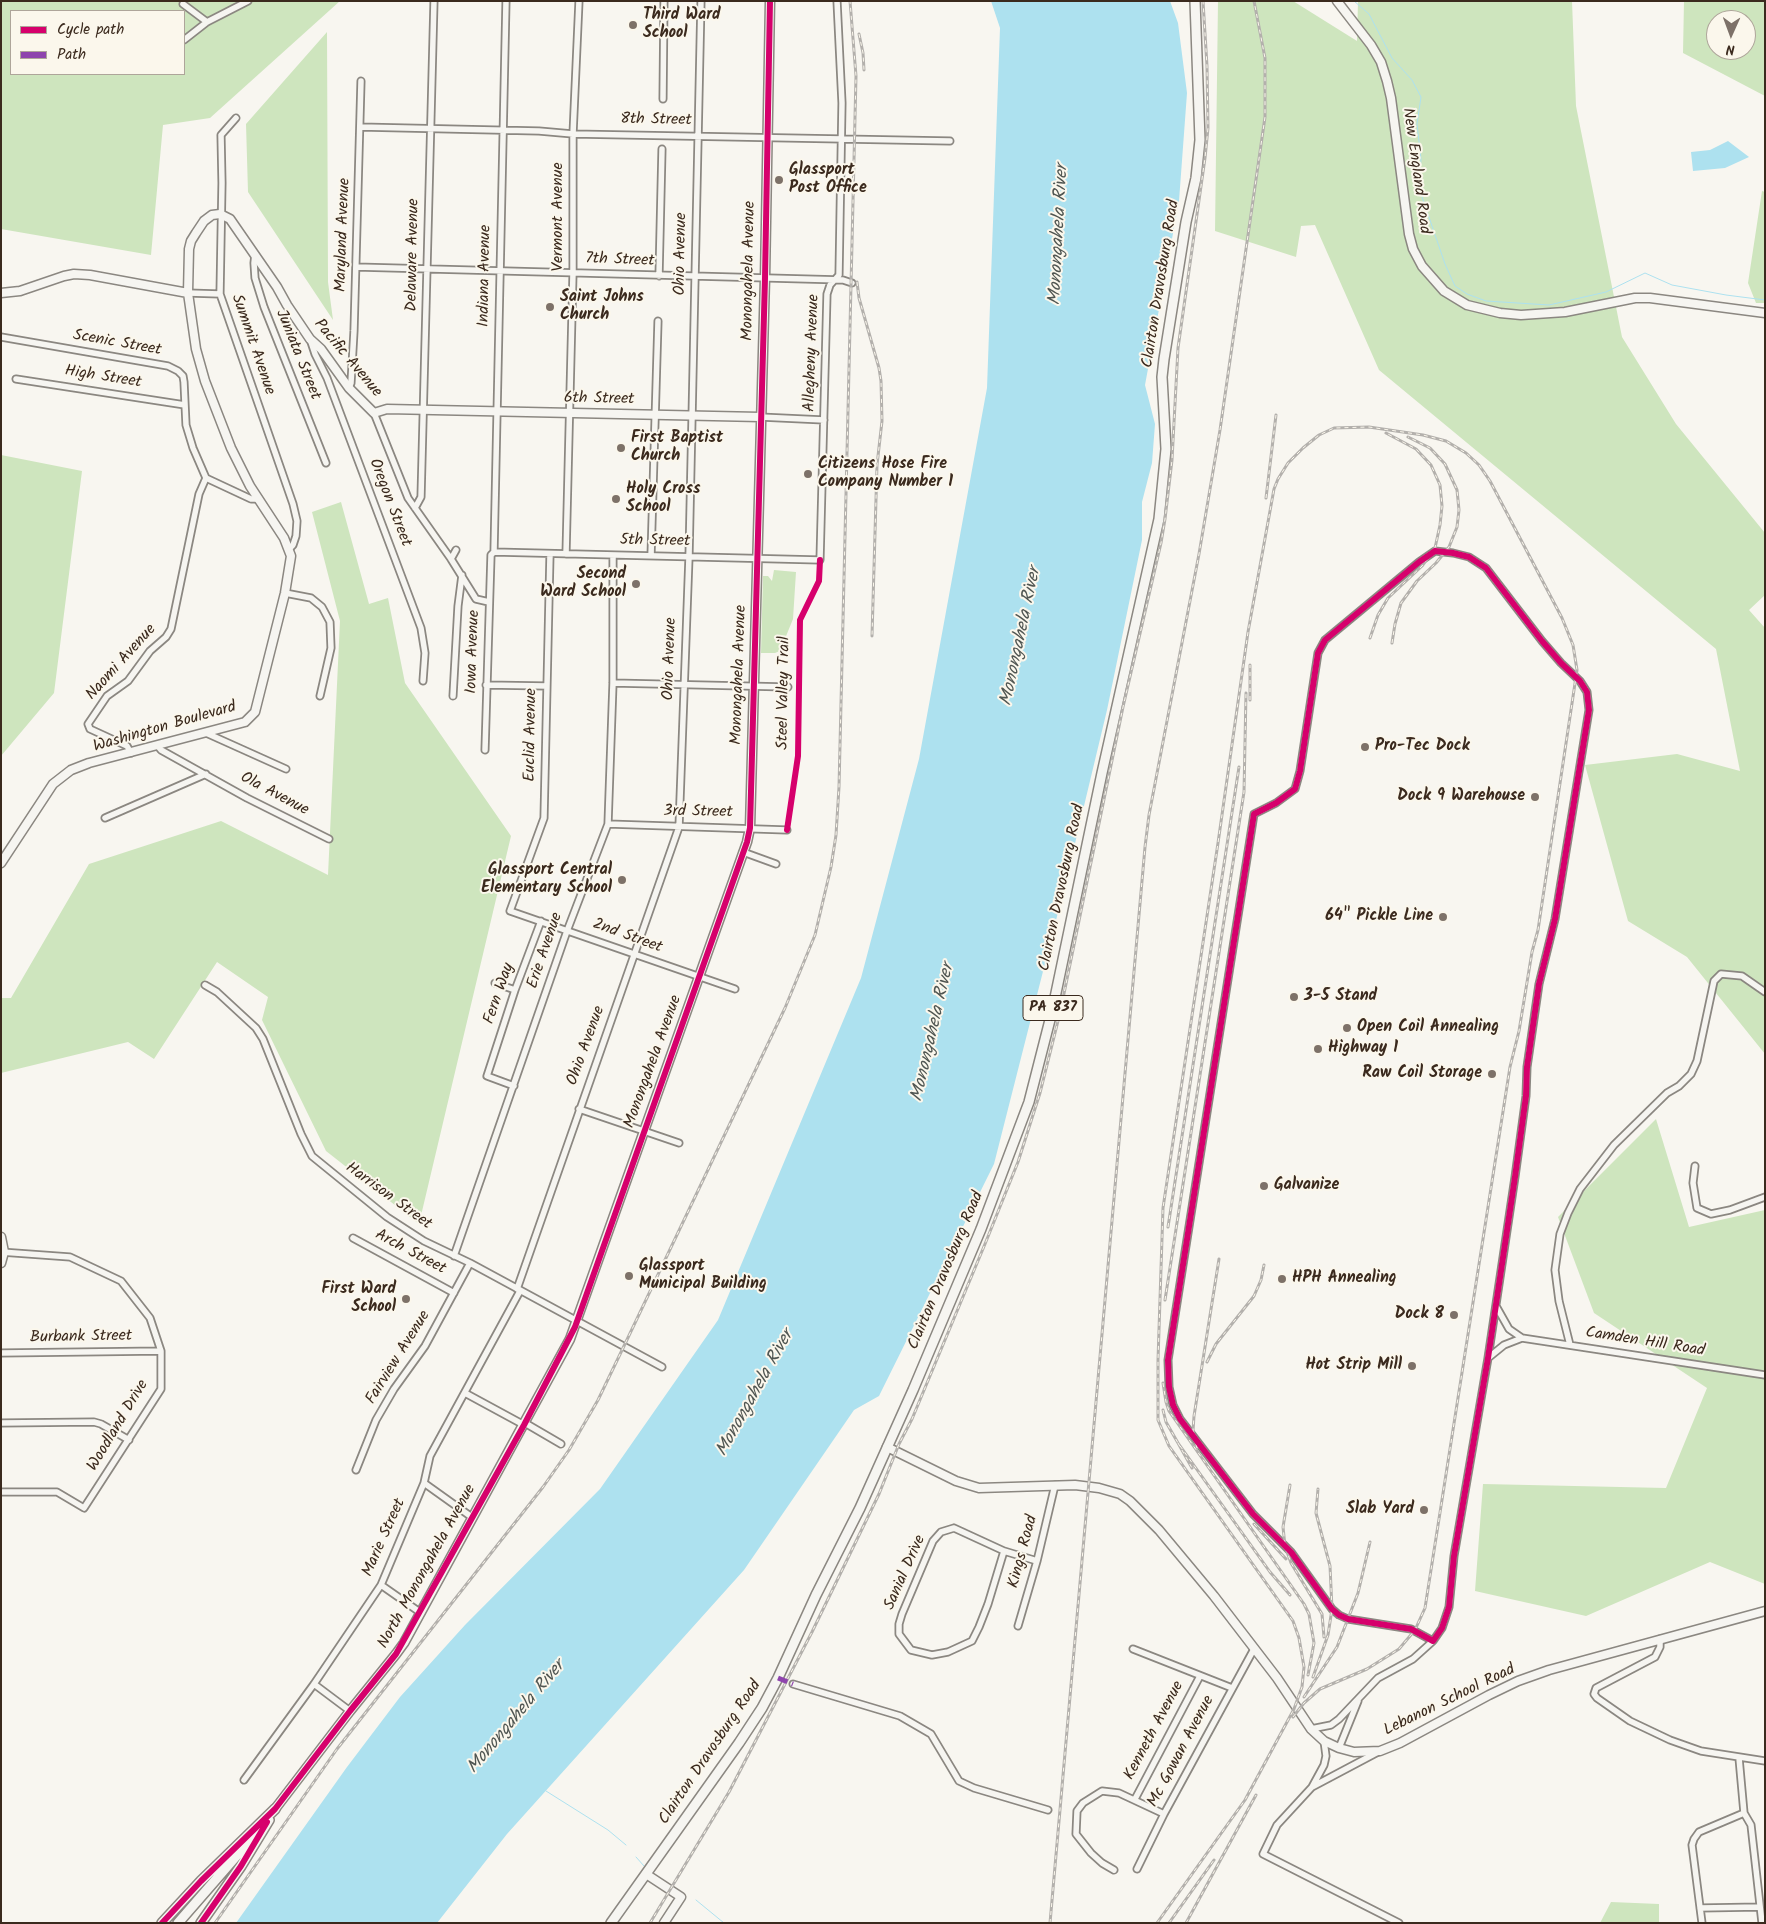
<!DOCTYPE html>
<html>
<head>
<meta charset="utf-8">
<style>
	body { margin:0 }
	#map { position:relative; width:1766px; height:1924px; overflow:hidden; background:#f8f6f0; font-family:Kalam,sans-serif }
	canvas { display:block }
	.frame { position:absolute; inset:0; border:2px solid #3b2a1e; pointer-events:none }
	.legend { position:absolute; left:10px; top:10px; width:175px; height:65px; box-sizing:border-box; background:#fbf7ec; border:1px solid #aea59a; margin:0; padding:6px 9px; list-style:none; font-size:15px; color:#3b2a1e }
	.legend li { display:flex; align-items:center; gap:10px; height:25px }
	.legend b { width:25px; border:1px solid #aea59a }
	.north { position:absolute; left:1706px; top:10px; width:50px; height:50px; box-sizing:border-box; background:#fbf7ec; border:1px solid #aea59a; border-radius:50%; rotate:182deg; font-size:14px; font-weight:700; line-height:20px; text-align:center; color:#3b2a1e }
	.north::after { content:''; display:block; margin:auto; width:18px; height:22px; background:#7d7168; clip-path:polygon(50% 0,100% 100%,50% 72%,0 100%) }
</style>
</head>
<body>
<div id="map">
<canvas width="1766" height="1924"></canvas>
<div class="frame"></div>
<ul class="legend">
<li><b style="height:6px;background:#d6006c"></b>Cycle path</li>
<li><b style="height:6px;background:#8e44ad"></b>Path</li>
</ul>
<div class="north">N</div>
</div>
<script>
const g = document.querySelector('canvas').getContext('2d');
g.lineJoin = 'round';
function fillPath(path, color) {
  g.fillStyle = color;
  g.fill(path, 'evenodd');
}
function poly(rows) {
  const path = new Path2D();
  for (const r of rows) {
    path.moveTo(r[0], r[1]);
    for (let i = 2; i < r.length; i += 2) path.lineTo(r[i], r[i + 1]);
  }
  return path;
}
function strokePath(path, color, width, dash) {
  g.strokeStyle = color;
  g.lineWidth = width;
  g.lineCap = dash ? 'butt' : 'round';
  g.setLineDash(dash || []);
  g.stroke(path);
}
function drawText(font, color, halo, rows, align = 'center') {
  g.font = font + ' Kalam,sans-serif';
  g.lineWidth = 4;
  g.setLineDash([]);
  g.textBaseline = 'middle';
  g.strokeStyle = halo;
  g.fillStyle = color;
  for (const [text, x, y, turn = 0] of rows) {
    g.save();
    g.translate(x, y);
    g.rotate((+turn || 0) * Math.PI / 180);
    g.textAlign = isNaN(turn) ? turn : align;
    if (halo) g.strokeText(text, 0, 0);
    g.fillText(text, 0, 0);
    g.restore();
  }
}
const green = poly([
	[1,1,340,1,210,118,163,125,151,255,1,229],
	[11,11,184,11,184,74,11,74],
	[1218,1,1293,1,1357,41,1358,1,1572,1,1576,106,1622,337,1676,424,1765,533,1765,595,1749,610,1765,628,1765,1054,1687,957,1628,921,1585,765,1677,754,1740,771,1716,649,1379,370,1315,225,1301,226,1296,257,1215,231],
	[1684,1,1765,1,1765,96,1683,53],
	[1716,20,1746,20,1746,50,1716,50],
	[327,32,328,282,333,320,248,192,246,124],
	[1762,191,1765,192,1765,303,1756,303,1748,283],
	[1,455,82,471,54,693,1,756],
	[341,502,369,604,388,598,405,683,511,836,419,1224,326,1151,262,1020,268,997,217,962,154,1059,128,1042,1,1073,1,998,11,998,89,864,221,821,328,875,340,621,312,512],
	[774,570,796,572,793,619,780,651,775,653,761,653,763,576,768,576,772,581],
	[1656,1119,1689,1227,1765,1210,1765,1584,1710,1562,1586,1616,1475,1591,1483,1484,1666,1488,1707,1388,1594,1313,1558,1217],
	[1611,1902,1659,1904,1659,1923,1600,1923]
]);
const water = poly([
	[991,1,1170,1,1178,23,1187,93,1179,201,1145,385,1155,424,1152,463,1142,502,1142,540,1107,710,1066,881,994,1164,879,1396,854,1410,744,1570,507,1834,437,1923,236,1923,347,1767,400,1697,465,1625,600,1489,718,1320,861,978,919,759,987,388,1000,28],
	[1728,141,1749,157,1725,168,1693,171,1691,152,1710,150]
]);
const stream = poly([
	[1354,1,1369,14,1392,58,1412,80,1421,97,1417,124,1421,159,1419,188,1445,264,1455,286,1467,294,1486,301,1549,305,1606,292,1645,273,1672,285,1726,295,1765,300],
	[546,1791,608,1830,626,1845],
	[636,1857,644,1866],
	[696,1900,724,1923]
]);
const street = poly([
	[183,4,207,22],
	[184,40,207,22,248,1],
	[663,99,664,1],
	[236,118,221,135,222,183,220,294,293,504,297,521,296,536,293,545,289,549],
	[360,127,539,131,573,134,950,141],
	[255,254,254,263,255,278,264,307,326,463],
	[356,267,843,280,852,283],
	[659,276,662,149],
	[188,293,220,294],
	[1,337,168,366,178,371,183,376,184,382,186,425,193,448,206,478,251,499,259,499],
	[310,339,315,354,327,378,421,628,425,653,423,681],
	[16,379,185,405],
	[349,388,351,383,354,331,361,81],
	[374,413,408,498,451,559,476,599,489,602],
	[760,417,824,420],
	[415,508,421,497,434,1],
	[1435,551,1453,553,1469,557,1486,568,1542,641,1561,663,1580,681,1587,692,1589,710,1555,919,1539,984,1527,1067,1526,1096,1515,1177,1488,1358,1454,1556,1449,1607,1442,1628,1433,1641,1411,1629,1348,1619,1339,1615,1332,1609,1291,1552,1253,1514,1180,1419,1173,1405,1169,1387,1168,1360,1254,814,1276,803,1295,789,1300,771,1318,653,1325,640,1419,562,1435,551],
	[494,552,506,1],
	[550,554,544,818,510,911,735,989],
	[566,554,573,273,573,134,579,1],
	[651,556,658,321],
	[451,559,456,550],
	[285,593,311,598,322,607,330,622,331,648,320,696],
	[613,683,788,687],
	[486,685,547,686],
	[453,696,458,606,462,575],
	[206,733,286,769],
	[157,745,161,750,247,798,329,839],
	[485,750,491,555,494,552,820,560,827,294,830,285,839,275,842,103,837,1],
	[131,753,127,746,90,729,88,724,107,696,128,681,150,651,166,637,171,629,199,494,206,478],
	[105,818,206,774],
	[608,824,787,830],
	[743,852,776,864],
	[495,983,515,990],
	[205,985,217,992,256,1028,263,1039,301,1134,312,1156,387,1217,424,1241,470,1263,662,1367],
	[514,1086,487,1076,515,990,541,921],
	[579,1109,679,1143],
	[1695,1166,1693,1183,1697,1208,1711,1214,1730,1210,1765,1197],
	[353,1238,454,1293],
	[1,1252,70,1257,121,1281,150,1318,161,1351,161,1389,84,1508,57,1492,1,1492],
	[454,1256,567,931,608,824,613,683,613,556],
	[517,1289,679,827,689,557,701,1],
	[1496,1306,1509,1329,1522,1338,1765,1375],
	[1570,1345,1559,1301,1555,1270,1560,1234,1568,1213,1580,1189,1614,1145,1667,1093,1679,1086,1691,1074,1697,1061,1714,981,1721,974,1742,976,1765,992],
	[1,1353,161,1351],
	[1488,1358,1504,1345,1522,1338],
	[465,1393,524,1425],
	[1,1423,94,1422,101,1424,129,1440],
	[525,1423,561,1444],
	[356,1470,376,1420,394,1389,425,1346,470,1263],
	[424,1483,473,1518],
	[954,1528,1004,1551,988,1604,979,1627,972,1641,948,1652,932,1655,911,1650,899,1634,899,1624,902,1614,933,1541,941,1532,954,1528],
	[1004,1551,1037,1561],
	[381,1585,421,1613],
	[1018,1626,1037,1561,1055,1485],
	[1660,1639,1660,1647,1655,1657,1596,1688,1594,1694,1597,1698,1630,1721,1670,1740,1701,1751,1765,1761],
	[1133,1649,1232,1688],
	[314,1684,350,1711],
	[793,1684,900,1716,931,1734,959,1781,974,1788,1048,1810],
	[1311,1729,1331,1725,1339,1719,1378,1678,1413,1659,1433,1641],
	[1339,1748,1358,1701],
	[1378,1752,1312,1787,1277,1825,1263,1854,1399,1923],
	[1739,1758,1744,1813,1751,1825,1762,1923],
	[244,1780,314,1684,381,1585,424,1483,430,1456,520,1291],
	[1312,1787,1324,1765,1326,1756,1324,1741],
	[1135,1799,1200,1676],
	[1137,1869,1164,1814,1254,1649],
	[1114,1870,1102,1863,1091,1853,1076,1834,1077,1811,1083,1803,1102,1791,1119,1793,1164,1814],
	[1700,1908,1760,1907],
	[1702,1923,1692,1845,1694,1839,1699,1832,1744,1813]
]);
const secondary = poly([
	[1337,1,1371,45,1381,62,1387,81,1391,98,1409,234,1413,249,1422,266,1444,291,1467,305,1500,313,1521,315,1565,312,1635,298,1650,298,1765,313],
	[1,293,20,291,64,276,74,274,90,275,188,293],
	[1,863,53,784,71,770,89,763,245,722,255,712,285,593,291,556,284,538,250,486,231,448,205,381,196,349,188,293,189,249,191,241,196,233,204,221,212,215,220,214,230,219,277,287,287,305,310,339,321,349,349,388,374,413,387,409,760,417],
	[1,1237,4,1252,1,1263],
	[887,1447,956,1481,979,1488,1075,1485,1099,1488,1120,1494,1130,1501,1159,1530,1214,1596,1277,1678,1311,1729,1324,1741,1339,1748,1354,1752,1380,1751,1400,1743,1489,1695,1518,1681,1549,1670,1765,1611],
	[275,1809,350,1711,396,1654,404,1643,570,1339,747,842,750,828,765,278,770,1],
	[646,1874,681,1897,664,1923]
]);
const primary = poly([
	[162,1923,201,1881,275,1809],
	[178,1923,252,1838],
	[201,1923,241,1866,269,1820],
	[611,1923,739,1743,762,1708,778,1678,816,1595,860,1508,913,1390,981,1229,1029,1102,1052,1012,1102,773,1159,519,1166,449,1162,377,1164,359,1186,222,1196,178,1200,140,1195,1]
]);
const rail = poly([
	[859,34,863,53,864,70],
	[857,282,859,298,879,368,881,381,882,421,877,465,872,636],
	[1266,498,1276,415],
	[1370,638,1378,615,1388,598,1422,566,1435,548,1440,525,1442,506,1440,485,1431,465,1416,449,1386,433],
	[1392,643,1395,624,1401,603,1417,581,1436,563,1449,547,1457,527,1459,510,1457,490,1445,464,1430,448,1408,437],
	[1250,700,1250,665],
	[1168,1227,1239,767],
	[1165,1300,1244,792,1246,693],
	[1207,1362,1216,1344,1254,1296,1261,1280,1264,1265],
	[1163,1383,1166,1402,1169,1411,1304,1604,1309,1614,1314,1643,1308,1675],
	[1163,1410,1166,1422,1178,1443,1270,1572,1290,1595],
	[1178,1443,1192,1468],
	[1197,1448,1193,1431,1194,1416,1219,1259],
	[1290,1485,1283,1527,1285,1546,1291,1563,1322,1614,1324,1637],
	[1254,1524,1286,1559],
	[1313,1677,1328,1635,1332,1609,1330,1566,1316,1513,1318,1489],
	[1304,1697,1337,1647,1358,1593,1370,1542],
	[1293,1717,1304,1703,1320,1689,1367,1669,1399,1649,1415,1630,1425,1608,1510,1067,1519,1031,1532,952,1538,930,1577,670,1573,645,1562,618,1490,481,1479,465,1466,453,1446,441,1423,435,1369,427,1334,428,1319,435,1303,448,1288,463,1278,479,1274,489,1248,632,1218,843,1163,1208,1158,1360,1158,1420,1169,1446,1293,1621,1299,1638,1304,1667,1302,1687,1294,1709],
	[215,1923,337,1749,543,1487,569,1450,598,1400,624,1346,785,1008,815,935,831,867,836,835,839,787,856,76,850,1],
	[650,1923,729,1792,812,1632,879,1494,899,1444,912,1419,985,1244,1018,1162,1040,1093,1060,1013,1123,707,1161,543,1165,519,1172,460,1178,348,1205,158,1208,128,1207,66,1203,1],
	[1050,1923,1145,847,1149,815,1199,554,1220,430,1265,117,1265,58,1254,1],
	[1157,1923,1245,1800,1294,1709],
	[1169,1923,1214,1860],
	[1186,1923,1256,1795]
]);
const quiet = poly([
	[778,1678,793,1684]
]);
const cycleway = poly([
	[1435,551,1453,553,1469,557,1486,568,1542,641,1561,663,1580,681,1587,692,1589,710,1555,919,1539,984,1527,1067,1526,1096,1515,1177,1488,1358,1454,1556,1449,1607,1442,1628,1433,1641,1411,1629,1348,1619,1339,1615,1332,1609,1291,1552,1253,1514,1180,1419,1173,1405,1169,1387,1168,1360,1254,814,1276,803,1295,789,1300,771,1318,653,1325,640,1419,562,1435,551],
	[787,830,798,756,800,620,819,581,820,560],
	[162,1923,201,1881,275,1809,350,1711,396,1654,524,1425,575,1327,747,842,750,828,765,278,770,1],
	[201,1923,241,1866,267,1822]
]);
const markers = [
	[633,25,5,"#7d7168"],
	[779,180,5,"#7d7168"],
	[550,307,5,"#7d7168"],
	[621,448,5,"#7d7168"],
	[808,474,5,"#7d7168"],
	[616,499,5,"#7d7168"],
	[636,584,5,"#7d7168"],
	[1365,747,5,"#7d7168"],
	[1535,797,5,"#7d7168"],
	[622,880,5,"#7d7168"],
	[1443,917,5,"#7d7168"],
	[1294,997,5,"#7d7168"],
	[1347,1028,5,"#7d7168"],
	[1318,1049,5,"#7d7168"],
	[1492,1074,5,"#7d7168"],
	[1264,1186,5,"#7d7168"],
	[629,1276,5,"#7d7168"],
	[1282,1279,5,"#7d7168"],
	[406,1299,5,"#7d7168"],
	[1454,1315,5,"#7d7168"],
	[1412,1366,5,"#7d7168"],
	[1424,1510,5,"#7d7168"]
];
const shields = [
	[1053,1008,60]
];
const shieldNames = [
	["PA 837",1053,1008]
];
const poiNames = [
	["Third Ward",643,16],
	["School",643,34],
	["Glassport",789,171],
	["Post Office",789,189],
	["Saint Johns",560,298],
	["Church",560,316],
	["First Baptist",631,439],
	["Church",631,457],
	["Citizens Hose Fire",818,465],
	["Company Number 1",818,483],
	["Holy Cross",626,490],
	["School",626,508],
	["Second",626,575,"right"],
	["Ward School",626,593,"right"],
	["Pro-Tec Dock",1375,747],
	["Dock 9 Warehouse",1525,797,"right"],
	["Glassport Central",612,871,"right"],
	["Elementary School",612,889,"right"],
	["64\" Pickle Line",1433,917,"right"],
	["3-5 Stand",1304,997],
	["Open Coil Annealing",1357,1028],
	["Highway 1",1328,1049],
	["Raw Coil Storage",1482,1074,"right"],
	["Galvanize",1274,1186],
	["Glassport",639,1267],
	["Municipal Building",639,1285],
	["HPH Annealing",1292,1279],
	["First Ward",396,1290,"right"],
	["School",396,1308,"right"],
	["Dock 8",1444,1315,"right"],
	["Hot Strip Mill",1402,1366,"right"],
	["Slab Yard",1414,1510,"right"]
];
const streetNames = [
	["8th Street",656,121,1],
	["New England Road",1415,171,82],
	["Vermont Avenue",559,217,-90],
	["Maryland Avenue",344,235,-88],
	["Ohio Avenue",682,254,-89],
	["Delaware Avenue",414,255,-89],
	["7th Street",620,261,2],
	["Monongahela Avenue",750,271,-89],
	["Indiana Avenue",486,276,-89],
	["Clairton Dravosburg Road",1162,284,-81],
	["Scenic Street",117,344,10],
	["Summit Avenue",252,345,71],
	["Allegheny Avenue",813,353,-88],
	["Juniata Street",297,355,68],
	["Pacific Avenue",347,359,50],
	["High Street",103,378,9],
	["6th Street",599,400,1],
	["Oregon Street",389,503,69],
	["5th Street",655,542,1],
	["Iowa Avenue",474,652,-88],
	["Ohio Avenue",671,659,-88],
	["Naomi Avenue",122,663,-48],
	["Monongahela Avenue",740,675,-88],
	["Steel Valley Trail",785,693,-89],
	["Washington Boulevard",165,728,-16],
	["Euclid Avenue",532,735,-89],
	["Ola Avenue",274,795,28],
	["3rd Street",698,813,1],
	["Clairton Dravosburg Road",1063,888,-78],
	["2nd Street",627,937,20],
	["Erie Avenue",546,951,-71],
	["Fern Way",500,994,-71],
	["Ohio Avenue",587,1046,-70],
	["Monongahela Avenue",654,1062,-70],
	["Harrison Street",388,1197,36],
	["Arch Street",410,1253,28],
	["Clairton Dravosburg Road",947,1271,-67],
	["Burbank Street",81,1338,-1],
	["Camden Hill Road",1645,1343,9],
	["Fairview Avenue",399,1358,-58],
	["Woodland Drive",119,1426,-59],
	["Marie Street",385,1538,-66],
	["Kings Road",1024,1552,-75],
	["North Monongahela Avenue",428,1567,-61],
	["Sanial Drive",906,1573,-66],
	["Lebanon School Road",1450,1701,-26],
	["Kenneth Avenue",1155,1731,-62],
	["Mc Gowan Avenue",1182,1752,-62],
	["Clairton Dravosburg Road",711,1753,-56]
];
const waterNames = [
	["Monongahela River",1060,235,-87],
	["Monongahela River",1022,637,-78],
	["Monongahela River",934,1033,-77],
	["Monongahela River",756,1394,-61],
	["Monongahela River",517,1718,-50]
];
fillPath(green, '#cee5be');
fillPath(water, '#ade1ef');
strokePath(stream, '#ade1ef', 1);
strokePath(street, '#8b8781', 9);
strokePath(secondary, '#8b8781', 11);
strokePath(primary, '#8b8781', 12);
strokePath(street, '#f6f5f1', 5.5);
strokePath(secondary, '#f6f5f1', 8);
strokePath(primary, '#f6f5f1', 9);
strokePath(rail, '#b3b0ac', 3);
strokePath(rail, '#fbf7ec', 1, [4]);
strokePath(quiet, '#8e44ad', 5, [10, 5]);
strokePath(cycleway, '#d6006c', 6);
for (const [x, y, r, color] of markers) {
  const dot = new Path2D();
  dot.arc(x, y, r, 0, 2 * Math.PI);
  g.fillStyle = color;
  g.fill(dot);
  strokePath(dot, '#fbf7ec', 2);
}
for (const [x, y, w] of shields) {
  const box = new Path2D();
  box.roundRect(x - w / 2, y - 12.5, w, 25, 4);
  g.fillStyle = '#fbf7ec';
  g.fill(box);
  strokePath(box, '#3b2a1e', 1);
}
drawText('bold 15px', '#3b2a1e', null, shieldNames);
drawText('bold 16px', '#3b2a1e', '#fbf7ec', poiNames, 'left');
drawText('16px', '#3b2a1e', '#fbf7ec', streetNames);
drawText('italic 18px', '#505652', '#fbf7ec', waterNames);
</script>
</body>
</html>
